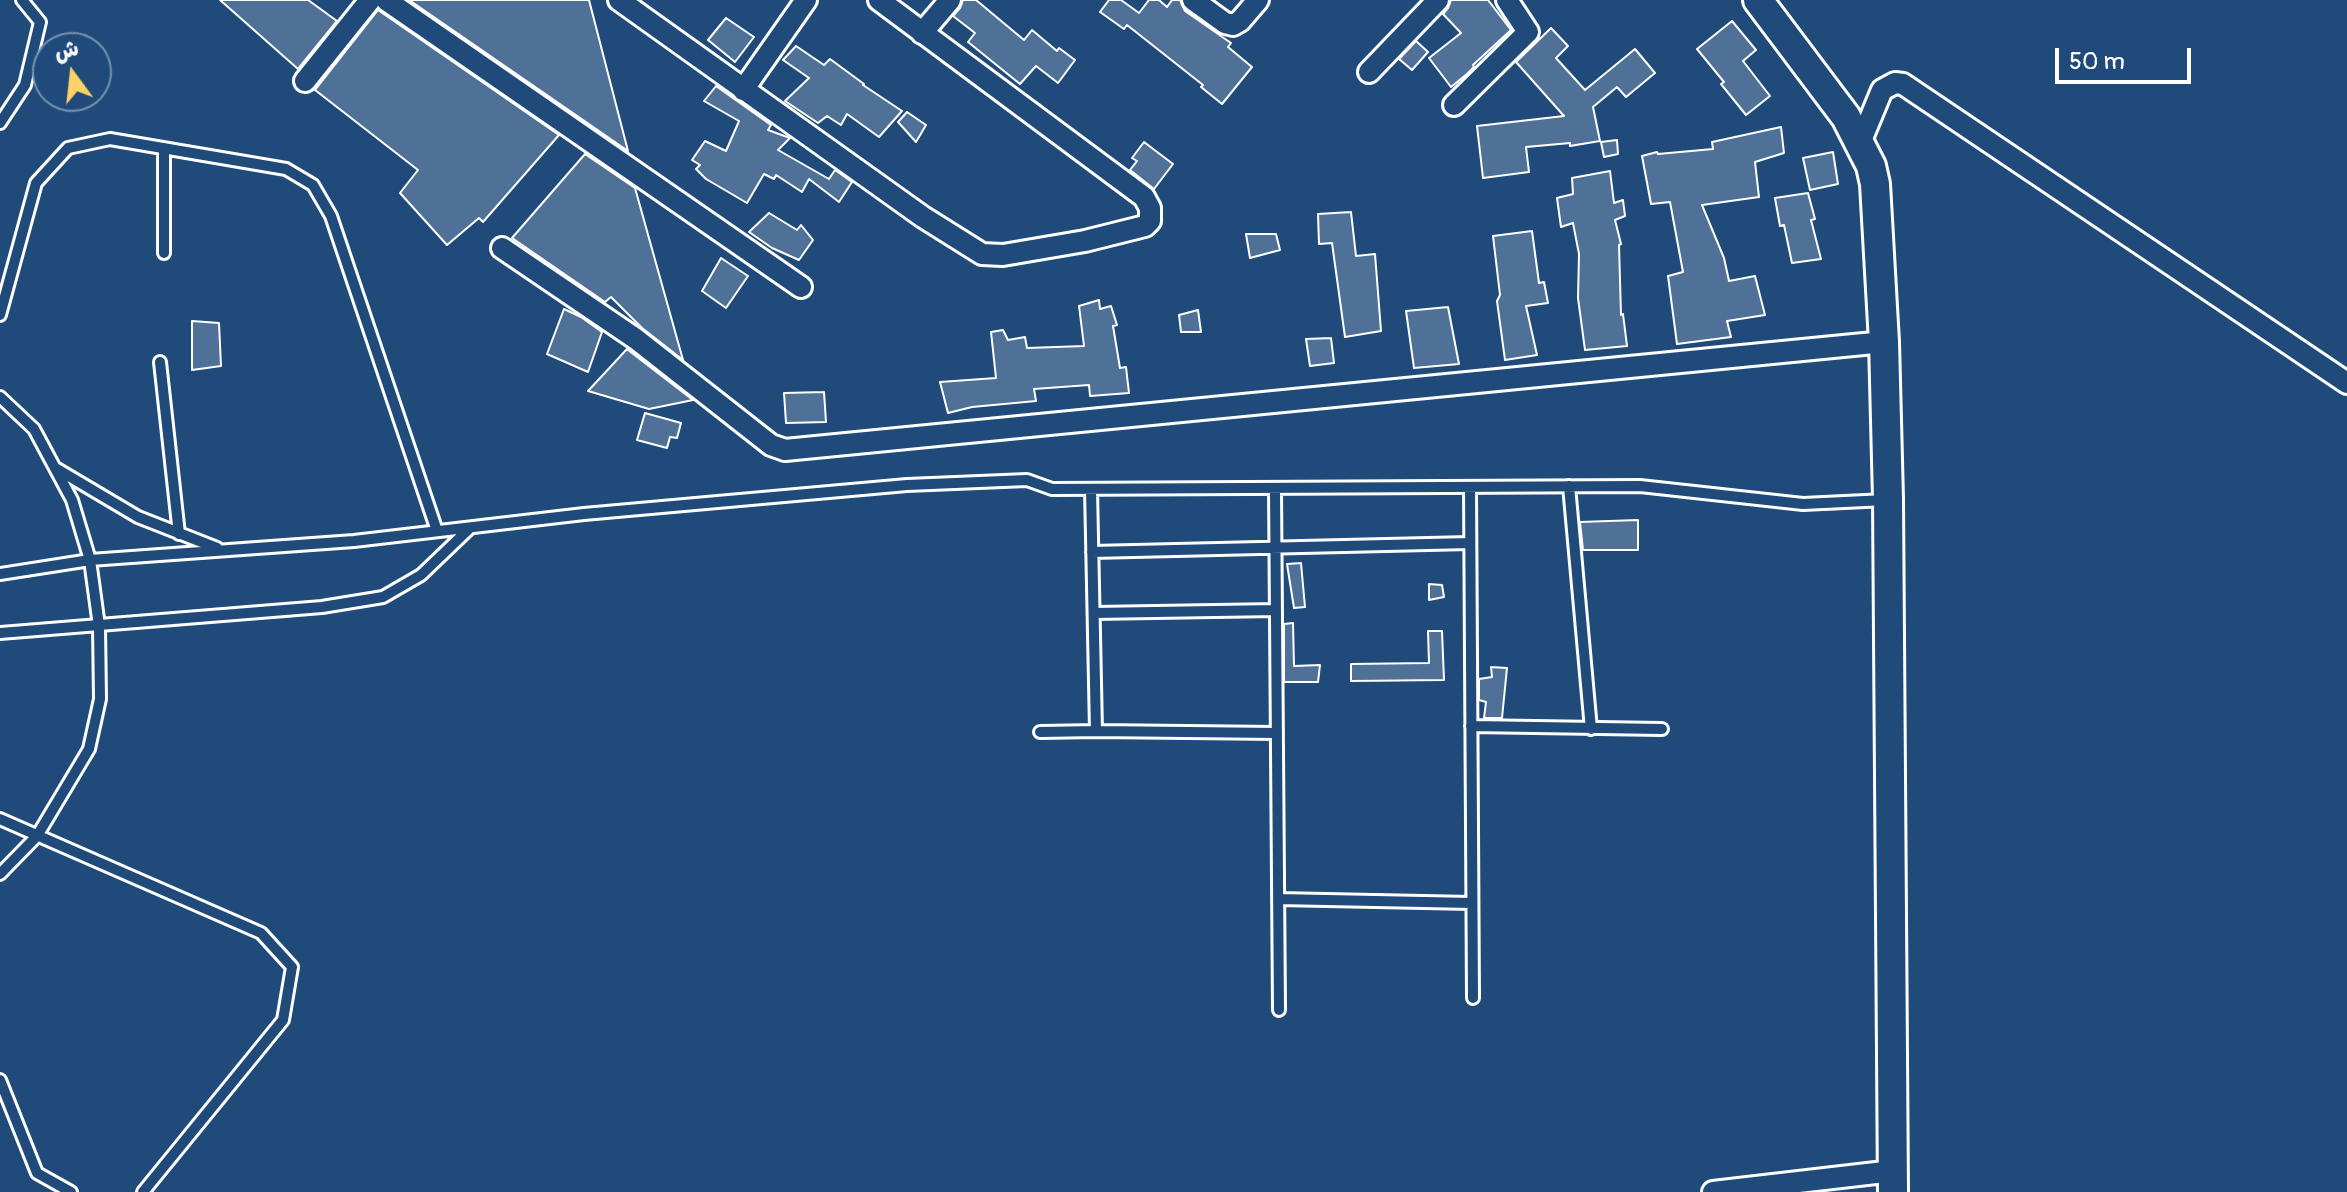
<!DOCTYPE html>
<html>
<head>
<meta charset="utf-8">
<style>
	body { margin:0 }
	#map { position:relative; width:2347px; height:1192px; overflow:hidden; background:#1f4a7a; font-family:Pangolin,"Playpen Sans Arabic",sans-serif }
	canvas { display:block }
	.north { position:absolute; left:32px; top:32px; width:80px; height:80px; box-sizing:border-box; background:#1f4a7a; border:2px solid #7992af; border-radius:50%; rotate:345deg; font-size:22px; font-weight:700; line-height:32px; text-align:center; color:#fff }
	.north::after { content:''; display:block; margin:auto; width:28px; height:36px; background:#ffd166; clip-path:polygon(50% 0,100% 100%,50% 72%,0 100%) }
	.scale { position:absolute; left:2055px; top:48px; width:136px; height:36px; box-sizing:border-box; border:4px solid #fff; border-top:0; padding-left:10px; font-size:24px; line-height:28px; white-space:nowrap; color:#fff; -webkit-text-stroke:6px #1f4a7a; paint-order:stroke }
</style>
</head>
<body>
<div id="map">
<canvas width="2347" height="1192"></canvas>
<div class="north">ش</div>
<div class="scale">50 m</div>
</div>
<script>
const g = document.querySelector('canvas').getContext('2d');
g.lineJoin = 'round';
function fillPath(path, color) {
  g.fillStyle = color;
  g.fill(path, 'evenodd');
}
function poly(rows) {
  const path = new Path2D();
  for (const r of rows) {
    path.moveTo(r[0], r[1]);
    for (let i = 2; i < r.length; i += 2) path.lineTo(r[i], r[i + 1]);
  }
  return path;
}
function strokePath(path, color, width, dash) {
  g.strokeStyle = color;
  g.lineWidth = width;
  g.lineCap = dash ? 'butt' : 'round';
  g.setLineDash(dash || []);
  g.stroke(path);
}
const building = poly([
	[220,0,308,0,337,21,298,69,220,0],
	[409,0,589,0,628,151,409,0],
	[963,0,976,0,1024,40,1032,30,1057,51,1059,48,1075,60,1058,83,1036,66,1020,84,968,42,975,33,953,16,960,8,963,0],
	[1109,0,1121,0,1139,13,1149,0,1159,0,1167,7,1172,0,1180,0,1185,11,1231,43,1228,47,1252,67,1222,104,1201,87,1203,85,1127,25,1124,29,1100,12,1109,0],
	[1451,0,1488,0,1511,30,1473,65,1474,67,1467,74,1451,87,1429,58,1461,33,1443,14,1448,8,1451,0],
	[378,10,559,135,483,222,479,218,447,245,400,193,418,170,315,90,378,10],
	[726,18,754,37,735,62,708,40,726,18],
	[1732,21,1756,50,1743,61,1770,96,1746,115,1721,84,1724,82,1697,49,1732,21],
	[1551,28,1568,46,1556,58,1585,90,1635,49,1655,73,1626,97,1617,87,1593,107,1600,141,1570,146,1570,143,1526,147,1529,172,1483,178,1477,126,1564,116,1516,62,1551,28],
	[1416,41,1428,52,1412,70,1399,59,1416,41],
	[796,46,824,65,830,59,864,84,863,85,902,111,879,137,847,114,841,125,827,116,818,123,785,101,809,78,783,60,796,46],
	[716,86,771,125,768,130,790,138,778,150,829,179,835,170,852,182,839,202,809,179,802,192,776,175,774,179,764,174,747,203,706,179,696,169,700,165,692,160,705,141,726,151,739,121,704,101,716,86],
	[907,112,926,125,916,142,898,122,907,112],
	[1781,127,1784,153,1755,162,1759,197,1702,205,1724,258,1729,281,1755,276,1765,315,1727,321,1731,337,1677,344,1668,276,1683,272,1670,202,1651,204,1642,156,1657,152,1658,154,1713,149,1712,142,1781,127],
	[1617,140,1618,154,1604,157,1601,142,1617,140],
	[1144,142,1173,164,1154,189,1130,170,1137,161,1132,158,1144,142],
	[1833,152,1838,184,1810,190,1803,158,1833,152],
	[585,154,635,188,683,360,642,328,611,297,605,302,512,238,585,154],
	[1610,171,1614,203,1623,200,1625,216,1615,220,1621,244,1619,245,1621,315,1623,314,1627,346,1585,350,1578,298,1579,254,1573,223,1561,227,1557,198,1573,194,1572,178,1610,171],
	[1808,193,1815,219,1811,220,1821,259,1792,263,1784,225,1780,226,1775,198,1808,193],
	[1351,212,1356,256,1375,254,1381,331,1345,337,1332,243,1319,244,1318,214,1351,212],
	[769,213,797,230,801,225,813,240,799,260,772,248,749,232,769,213],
	[1532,231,1539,283,1544,282,1548,303,1526,306,1537,355,1505,360,1497,301,1500,295,1493,236,1532,231],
	[1246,234,1276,234,1280,250,1250,258,1246,234],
	[721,258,748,276,726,308,702,291,721,258],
	[1099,300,1100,309,1111,306,1117,325,1113,326,1120,368,1126,367,1129,393,1090,396,1089,385,1034,389,1036,401,972,407,948,413,940,382,996,378,991,332,1003,330,1008,340,1025,337,1027,348,1084,346,1079,306,1099,300],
	[1448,307,1459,364,1414,368,1406,311,1448,307],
	[564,309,581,317,602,332,588,372,547,354,564,309],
	[1198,310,1201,332,1181,332,1179,315,1198,310],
	[192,321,219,323,221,366,192,370,192,321],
	[1331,338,1334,363,1310,366,1306,339,1331,338],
	[627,349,628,350,693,400,649,409,588,391,627,349],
	[824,392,826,422,786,423,784,393,824,392],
	[645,413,681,423,677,438,670,437,667,448,637,440,645,413],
	[1638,520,1638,550,1583,550,1580,522,1638,520],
	[1301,563,1305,607,1294,608,1287,564,1301,563],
	[1429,584,1442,585,1444,597,1429,600,1429,584],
	[1293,623,1294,666,1320,665,1318,682,1284,682,1284,624,1293,623],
	[1428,631,1442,631,1444,680,1351,681,1351,664,1429,663,1428,631],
	[1491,667,1507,668,1502,718,1484,718,1486,702,1479,700,1479,679,1492,677,1491,667]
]);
const lane = poly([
	[0,123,25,85,40,22,22,0],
	[164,148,164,253],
	[0,315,36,183,68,148,110,139,286,169,313,185,331,216,437,531],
	[160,362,179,534],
	[0,397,34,429,72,500,90,560,99,626,100,699,89,749,37,836,0,874],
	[57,469,138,517,217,548],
	[1569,486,1591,729],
	[1470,487,1473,998],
	[1275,488,1279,1010],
	[1092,552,1470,543],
	[0,574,90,560,354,541,584,514,907,485,1027,480,1052,489,1640,486,1803,504,1886,500],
	[1094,613,1276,610],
	[0,633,322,607,383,597,421,575,470,528],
	[1471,726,1662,729],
	[1096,731,1277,733],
	[1040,732,1096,731,1091,489],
	[0,819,261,933,292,967,283,1020,143,1192],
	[1278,899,1472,903],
	[0,1080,37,1173,71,1192]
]);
const street = poly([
	[386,0,801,287],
	[619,0,923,217,982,254,1003,255,1085,241,1145,226,1150,221,1150,208,1144,197,879,0],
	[1193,0,1225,23,1233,25,1240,21,1258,0],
	[922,33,950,0],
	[1369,72,1438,0],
	[305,81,370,0],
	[743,90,806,0],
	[1454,105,1528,32,1507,0],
	[1860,143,1882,90,1895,83,1903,84,2347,383],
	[502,248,636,339,771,445,785,450,1884,342],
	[1713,1192,1893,1171]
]);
const secondary = poly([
	[1758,0,1846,117,1871,166,1875,184,1884,342,1888,499,1893,1192]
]);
fillPath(building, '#507197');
strokePath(building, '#fff', 2);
strokePath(lane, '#fff', 16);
strokePath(street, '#fff', 26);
strokePath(secondary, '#fff', 34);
strokePath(lane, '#1f4a7a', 10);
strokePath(street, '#1f4a7a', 20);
strokePath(secondary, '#1f4a7a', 28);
</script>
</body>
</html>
